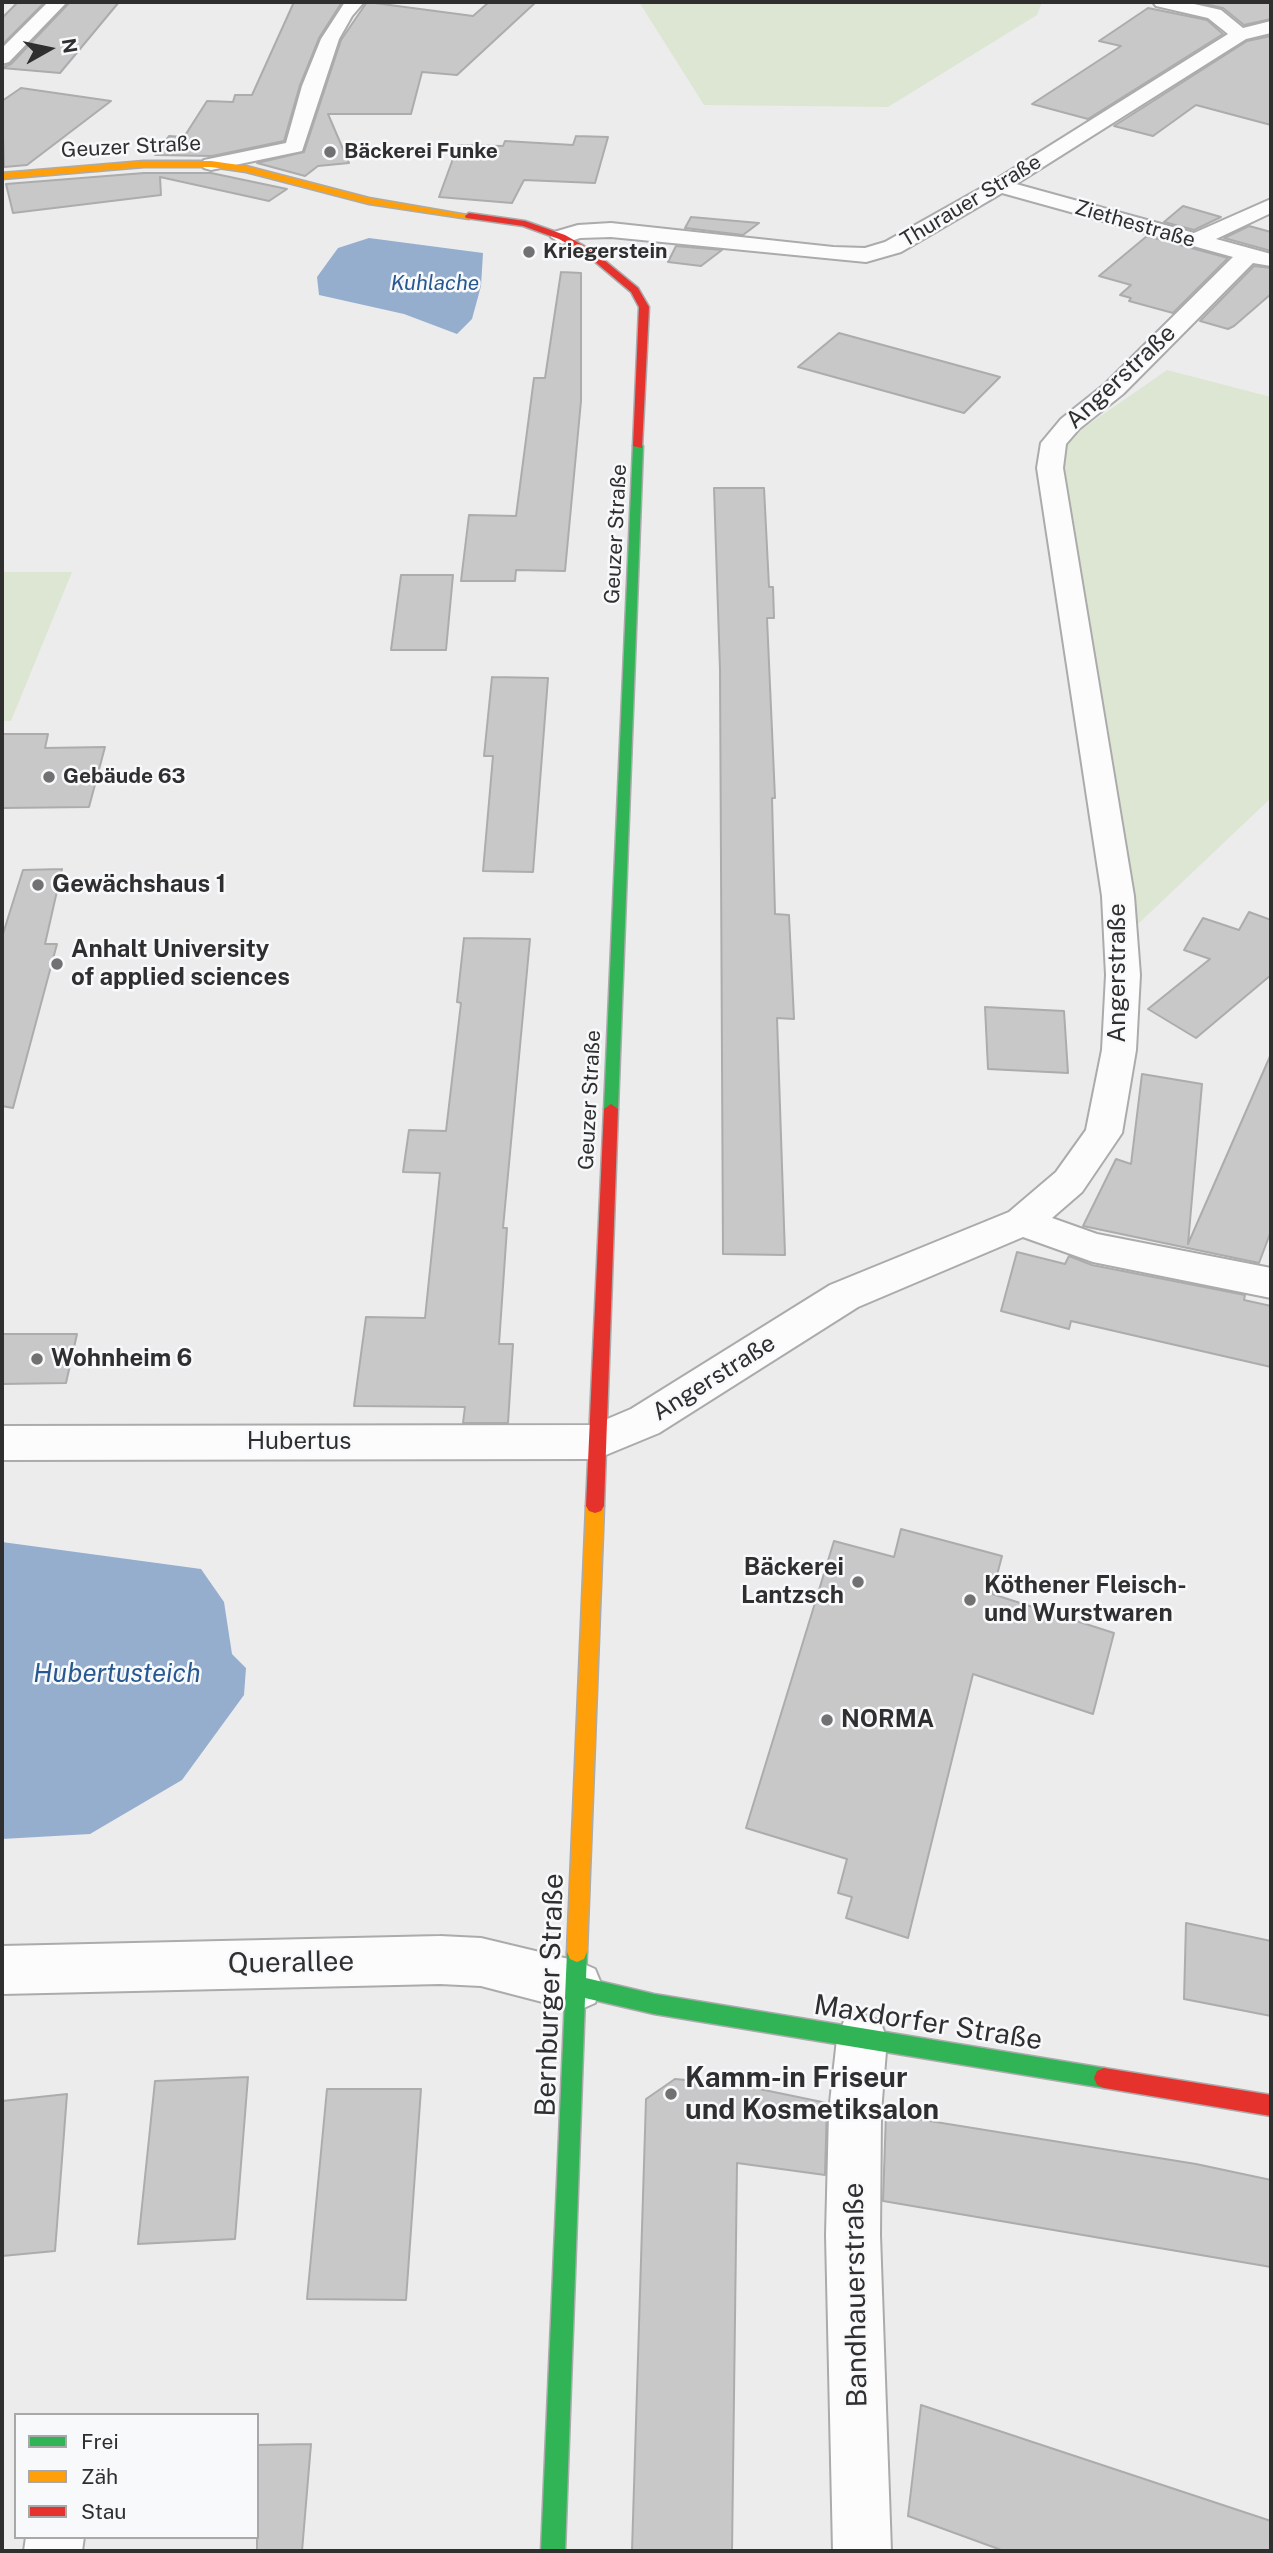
<!DOCTYPE html>
<html>
<head>
<meta charset="utf-8">
<style>
	body { margin:0 }
	#map { position:relative; width:1273px; height:2553px; overflow:hidden; background:#ececed; font-family:"Public Sans",sans-serif }
	canvas { display:block }
	.frame { position:absolute; inset:0; border:4px solid #2f2f30; pointer-events:none }
	.legend { position:absolute; left:14px; top:2413px; width:245px; height:126px; box-sizing:border-box; background:#f8f9fb; border:2px solid #a8a8aa; margin:0; padding:9px 12px; list-style:none; font-size:21px; color:#2f2f30 }
	.legend li { display:flex; align-items:center; gap:14px; height:35px }
	.legend b { width:35px; border:2px solid #a8a8aa }
	.north { position:absolute; left:14px; top:14px; width:70px; height:70px; -webkit-text-stroke:5px #f8f9fb; paint-order:stroke; rotate:81deg; font-size:19px; font-weight:700; line-height:28px; text-align:center; color:#2f2f30 }
	.north::after { content:''; display:block; margin:auto; width:24px; height:32px; background:#2f2f30; clip-path:polygon(50% 0,100% 100%,50% 72%,0 100%) }
</style>
</head>
<body>
<div id="map">
<canvas width="1273" height="2553"></canvas>
<div class="frame"></div>
<ul class="legend">
<li><b style="height:9px;background:#30b455"></b>Frei</li>
<li><b style="height:9px;background:#ff9f0a"></b>Zäh</li>
<li><b style="height:9px;background:#e5322d"></b>Stau</li>
</ul>
<div class="north">N</div>
</div>
<script>
const g = document.querySelector('canvas').getContext('2d');
g.lineJoin = 'round';
function fillPath(path, color) {
  g.fillStyle = color;
  g.fill(path, 'evenodd');
}
function poly(rows) {
  const path = new Path2D();
  for (const r of rows) {
    path.moveTo(r[0], r[1]);
    for (let i = 2; i < r.length; i += 2) path.lineTo(r[i], r[i + 1]);
  }
  return path;
}
function strokePath(path, color, width, dash) {
  g.strokeStyle = color;
  g.lineWidth = width;
  g.lineCap = dash ? 'butt' : 'round';
  g.setLineDash(dash || []);
  g.stroke(path);
}
function drawText(font, color, halo, rows, align = 'center') {
  g.font = font + ' "Public Sans",sans-serif';
  g.lineWidth = 5;
  g.setLineDash([]);
  g.textBaseline = 'middle';
  g.strokeStyle = halo;
  g.fillStyle = color;
  for (const [text, x, y, turn = 0] of rows) {
    g.save();
    g.translate(x, y);
    g.rotate((+turn || 0) * Math.PI / 180);
    g.textAlign = isNaN(turn) ? turn : align;
    if (halo) g.strokeText(text, 0, 0);
    g.fillText(text, 0, 0);
    g.restore();
  }
}
const green = poly([
	[639,2,1042,2,1037,15,888,107,704,105],
	[1167,370,1271,397,1271,798,1137,925,1059,445],
	[2,572,72,572,11,721,2,721]
]);
const water = poly([
	[369,238,483,253,481,286,472,319,457,334,404,314,319,295,317,277,338,248],
	[2,1542,201,1569,224,1602,232,1654,246,1668,244,1695,182,1780,90,1834,2,1839]
]);
const building = poly([
	[18,2,45,2,2,45,2,18,18,2],
	[70,2,119,2,60,73,2,68,11,64,70,2],
	[294,2,342,2,319,38,300,85,284,141,212,156,155,155,169,136,184,137,207,101,233,102,235,95,252,95,294,2],
	[367,2,473,16,489,2,536,2,457,75,422,72,411,114,328,114,349,163,318,166,305,176,257,163,304,152,341,40,367,2],
	[1196,2,1271,2,1271,19,1244,25,1223,8,1196,2],
	[1148,8,1207,20,1223,34,1088,119,1032,104,1121,46,1099,41,1148,8],
	[1271,36,1271,125,1196,105,1153,136,1114,126,1247,41,1271,36],
	[21,88,111,101,27,165,4,167,2,101,21,88],
	[576,136,608,137,595,183,524,180,512,203,439,197,458,145,503,146,505,141,573,145,576,136],
	[144,173,211,173,287,189,269,201,160,177,161,195,13,213,6,184,144,173],
	[1183,206,1221,217,1194,230,1164,222,1183,206],
	[691,217,759,223,743,235,685,228,691,217],
	[1249,226,1271,232,1271,251,1224,238,1249,226],
	[1147,236,1228,258,1173,313,1129,301,1131,298,1120,295,1131,285,1099,276,1147,236],
	[676,246,722,250,701,266,668,262,676,246],
	[1254,266,1271,268,1271,294,1234,326,1228,329,1200,321,1254,266],
	[561,272,581,273,581,401,565,571,516,570,515,581,461,581,469,515,516,516,534,378,545,378,561,272],
	[839,333,1000,377,964,413,798,367,839,333],
	[714,488,764,488,769,587,773,587,774,618,767,618,775,798,772,798,775,914,789,915,794,1019,777,1018,785,1255,723,1254,720,670,714,488],
	[401,575,453,575,446,650,391,650,401,575],
	[492,677,548,678,533,872,483,871,493,756,484,756,492,677],
	[2,734,48,734,45,748,105,747,89,807,2,808,2,734],
	[62,869,45,944,57,944,13,1108,2,1106,2,937,23,870,62,869],
	[1249,912,1271,920,1271,975,1196,1038,1148,1009,1210,959,1184,950,1203,918,1239,930,1249,912],
	[464,938,530,939,503,1228,507,1228,499,1344,513,1344,508,1423,463,1423,465,1407,354,1406,366,1317,425,1318,440,1173,403,1172,409,1130,446,1131,461,1003,457,1002,464,938],
	[985,1007,1064,1011,1068,1073,988,1069,985,1007],
	[1271,1054,1271,1231,1259,1263,1083,1226,1116,1159,1131,1164,1142,1074,1202,1084,1188,1244,1271,1054],
	[1017,1252,1065,1264,1069,1256,1092,1265,1245,1295,1244,1300,1271,1306,1271,1367,1071,1321,1069,1329,1001,1311,1017,1252],
	[2,1334,77,1334,66,1383,2,1384,2,1334],
	[901,1529,1002,1556,992,1594,1114,1633,1093,1714,973,1674,908,1938,846,1918,852,1897,838,1893,847,1859,746,1828,834,1541,894,1557,901,1529],
	[1186,1923,1271,1941,1271,2016,1184,1999,1186,1923],
	[248,2077,235,2239,138,2244,155,2081,248,2077],
	[675,2079,740,2085,827,2103,825,2175,737,2163,732,2551,632,2551,646,2099,675,2079],
	[327,2089,421,2089,406,2300,307,2299,327,2089],
	[67,2094,55,2251,2,2256,2,2101,67,2094],
	[886,2114,1196,2164,1271,2180,1271,2267,883,2201,886,2114],
	[921,2405,1271,2521,1271,2551,1004,2551,908,2516,921,2405],
	[311,2444,302,2551,257,2551,257,2445,311,2444]
]);
const street = poly([
	[48,2,67,2,9,62,2,64,2,48,48,2],
	[345,2,364,2,352,16,339,39,302,151,211,170,204,168,201,164,204,160,286,143,302,86,321,39,345,2],
	[1153,2,1185,2,1221,10,1243,28,1271,21,1271,33,1246,39,1016,184,1194,233,1271,199,1271,213,1216,239,1271,254,1271,266,1253,263,1123,394,1079,429,1066,444,1063,468,1134,896,1140,975,1136,1050,1122,1133,1082,1192,1052,1218,1097,1234,1271,1268,1271,1298,1093,1262,1023,1237,858,1307,659,1433,596,1459,2,1460,2,1426,593,1425,631,1409,830,1285,1009,1212,1056,1172,1086,1130,1102,1050,1106,975,1102,896,1037,468,1041,443,1061,419,1105,384,1233,257,1002,193,901,252,866,262,611,237,580,238,562,244,551,237,554,232,578,225,611,223,833,247,865,248,885,242,992,182,1228,34,1208,18,1156,6,1153,2],
	[440,1936,481,1938,577,1961,595,1969,602,1986,595,2003,577,2011,481,1986,440,1984,2,1994,2,1946,440,1936],
	[862,2014,880,2021,887,2039,881,2112,880,2235,891,2551,833,2551,826,2235,829,2112,837,2039,844,2021,862,2014],
	[26,2537,84,2537,82,2551,24,2551,26,2537]
]);
const fast = poly([
	[638,443,643,446,618,1109,611,1114,604,1109,633,446,638,443],
	[577,1942,584,1945,587,1952,586,1978,654,1994,1104,2068,1111,2071,1114,2078,1111,2085,1104,2088,654,2014,585,1998,565,2551,541,2551,567,1952,570,1945,577,1942]
]);
const slow = poly([
	[144,161,211,161,246,166,369,198,473,216,469,219,369,204,246,172,211,167,144,167,2,179,2,173,144,161],
	[595,1499,601,1501,604,1506,587,1952,584,1959,577,1962,570,1959,567,1952,586,1506,589,1501,595,1499]
]);
const jam = poly([
	[469,213,525,221,565,235,593,251,638,288,649,307,642,448,633,446,639,307,631,292,587,255,559,239,523,226,466,218,465,216,469,213],
	[611,1104,618,1109,604,1506,601,1511,595,1513,589,1511,586,1506,604,1109,611,1104],
	[1104,2068,1271,2095,1271,2116,1104,2088,1097,2085,1094,2078,1097,2071,1104,2068]
]);
const markers = [
	[330,152,7,"#717172"],
	[529,252,7,"#717172"],
	[49,777,7,"#717172"],
	[38,885,7,"#717172"],
	[57,964,7,"#717172"],
	[37,1359,7,"#717172"],
	[858,1582,7,"#717172"],
	[970,1600,7,"#717172"],
	[827,1720,7,"#717172"],
	[671,2094,7,"#717172"]
];
const farStreetnames = [
	["Geuzer Straße",131,147,-3],
	["Thurauer Straße",971,201,-31],
	["Ziethestraße",1135,224,16],
	["Geuzer Straße",616,534,-87],
	["Geuzer Straße",590,1100,-87]
];
const farPoinames = [
	["Bäckerei Funke",344,152],
	["Kriegerstein",543,252],
	["Gebäude 63",63,777]
];
const farWaternames = [
	["Kuhlache",435,284]
];
const streetNames = [
	["Angerstraße",1121,377,-43],
	["Angerstraße",1118,973,-90],
	["Angerstraße",714,1378,-32],
	["Hubertus",299,1442]
];
const poiNames = [
	["Gewächshaus 1",52,885],
	["Anhalt University",71,950],
	["of applied sciences",71,978],
	["Wohnheim 6",51,1359],
	["Bäckerei",844,1568,"right"],
	["Lantzsch",844,1596,"right"],
	["Köthener Fleisch-",984,1586],
	["und Wurstwaren",984,1614],
	["NORMA",841,1720]
];
const waterNames = [
	["Hubertusteich",117,1674]
];
const nearStreetnames = [
	["Querallee",291,1963,-1],
	["Bernburger Straße",550,1995,-88],
	["Maxdorfer Straße",928,2023,9],
	["Bandhauerstraße",856,2295,-91]
];
const nearPoinames = [
	["Kamm-in Friseur",685,2078],
	["und Kosmetiksalon",685,2110]
];
fillPath(green, '#dde6d2');
fillPath(water, '#95aece');
fillPath(building, '#c9c8c9');
strokePath(building, '#acacac', 2);
strokePath(street, '#ababac', 4);
strokePath(fast, '#ababac', 3);
strokePath(slow, '#ababac', 3);
strokePath(jam, '#ababac', 3);
fillPath(street, '#fcfcfc');
fillPath(fast, '#30b455');
fillPath(slow, '#ff9f0a');
fillPath(jam, '#e5322d');
for (const [x, y, r, color] of markers) {
  const dot = new Path2D();
  dot.arc(x, y, r, 0, 2 * Math.PI);
  g.fillStyle = color;
  g.fill(dot);
  strokePath(dot, '#f8f9fb', 2.5);
}
drawText('21px', '#2f2f30', '#f8f9fb', farStreetnames);
drawText('bold 21px', '#2f2f30', '#f8f9fb', farPoinames, 'left');
drawText('italic 21px', '#275891', '#f8f9fb', farWaternames);
drawText('24px', '#2f2f30', '#f8f9fb', streetNames);
drawText('bold 24px', '#2f2f30', '#f8f9fb', poiNames, 'left');
drawText('italic 26px', '#275891', '#f8f9fb', waterNames);
drawText('28px', '#2f2f30', '#f8f9fb', nearStreetnames);
drawText('bold 28px', '#2f2f30', '#f8f9fb', nearPoinames, 'left');
</script>
</body>
</html>
